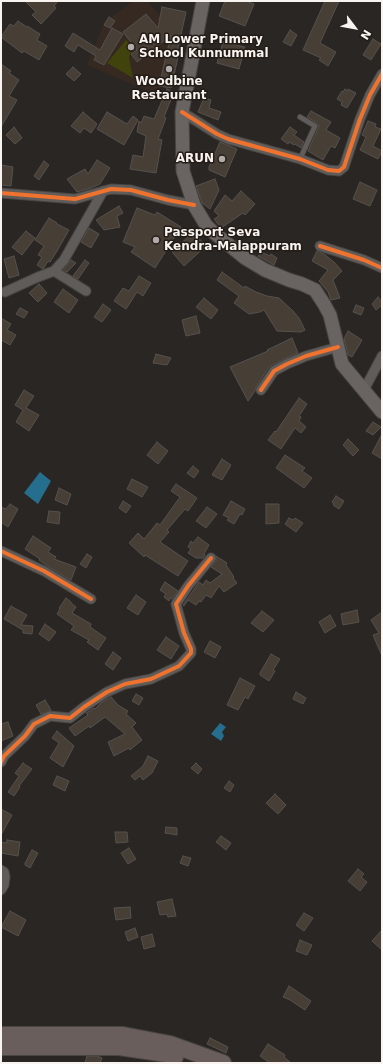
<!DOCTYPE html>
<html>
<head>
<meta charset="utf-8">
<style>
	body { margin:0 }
	#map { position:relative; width:383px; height:1064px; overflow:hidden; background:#2a2623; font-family:"DejaVu Sans",sans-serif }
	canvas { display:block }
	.frame { position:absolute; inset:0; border:2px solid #f9f4f0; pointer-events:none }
	.north { position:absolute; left:335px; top:8px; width:40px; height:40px; -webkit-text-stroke:3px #231c17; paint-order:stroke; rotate:122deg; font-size:11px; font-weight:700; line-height:16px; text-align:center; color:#f9f4f0 }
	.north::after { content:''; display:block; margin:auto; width:14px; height:18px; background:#f9f4f0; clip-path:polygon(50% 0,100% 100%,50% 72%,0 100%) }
</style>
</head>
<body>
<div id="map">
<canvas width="383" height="1064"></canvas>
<div class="frame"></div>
<div class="north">N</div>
</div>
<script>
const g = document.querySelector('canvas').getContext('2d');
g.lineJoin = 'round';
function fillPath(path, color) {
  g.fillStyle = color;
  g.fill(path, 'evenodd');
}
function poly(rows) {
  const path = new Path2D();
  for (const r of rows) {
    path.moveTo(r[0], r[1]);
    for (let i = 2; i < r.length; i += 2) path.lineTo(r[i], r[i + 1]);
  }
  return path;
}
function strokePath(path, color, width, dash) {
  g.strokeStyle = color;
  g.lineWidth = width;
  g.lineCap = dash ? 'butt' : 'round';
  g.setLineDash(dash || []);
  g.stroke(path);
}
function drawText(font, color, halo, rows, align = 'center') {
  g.font = font + ' "DejaVu Sans",sans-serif';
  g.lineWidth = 3;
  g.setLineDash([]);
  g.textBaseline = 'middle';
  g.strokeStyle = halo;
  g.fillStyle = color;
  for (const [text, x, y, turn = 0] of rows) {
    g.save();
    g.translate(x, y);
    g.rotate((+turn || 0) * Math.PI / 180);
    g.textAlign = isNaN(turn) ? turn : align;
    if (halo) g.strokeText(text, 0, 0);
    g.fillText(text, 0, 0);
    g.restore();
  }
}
const built = poly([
	[133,1,147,1,172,29,159,96,87,65,104,23]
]);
const green = poly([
	[126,40,133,47,129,57,133,78,107,63]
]);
const water = poly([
	[40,472,51,481,38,504,24,493],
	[220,723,226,727,222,732,224,736,221,741,211,734]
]);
const building = poly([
	[25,1,58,1,54,6,56,8,41,24,32,15,36,12,25,1],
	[225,1,246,1,254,4,245,26,219,16,225,1],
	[325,1,339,1,320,43,336,52,328,66,319,60,321,58,303,50,325,1],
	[162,7,186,12,177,53,179,53,171,88,159,86,171,35,137,62,131,54,137,50,123,32,146,14,158,28,162,7],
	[109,17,115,21,110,28,104,25,109,17],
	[18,21,27,27,27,26,40,34,37,40,47,46,39,60,24,51,22,53,1,37,10,24,14,26,18,21],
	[112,28,123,34,104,65,94,60,96,56,78,45,74,52,65,46,73,33,100,50,112,28],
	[290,30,297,35,291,46,283,42,290,30],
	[373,39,381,44,371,60,363,55,373,39],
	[223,42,245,47,239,69,217,63,223,42],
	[1,64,11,71,9,73,19,80,9,96,17,100,1,127,1,64],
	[73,67,81,74,74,81,66,74,73,67],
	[167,89,174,92,164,117,166,118,158,139,162,140,156,173,130,169,133,155,143,157,146,136,137,132,139,121,141,123,144,116,154,119,167,89],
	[345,89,347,91,348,89,356,93,347,108,341,105,342,102,337,99,342,91,343,92,345,89],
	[204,98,211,100,209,108,221,112,218,120,198,112,204,98],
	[311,111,331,122,326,130,340,138,335,148,331,146,323,160,308,151,319,126,317,123,307,117,311,111],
	[83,112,97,124,91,133,84,128,80,133,71,126,83,112],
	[107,112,127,124,133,116,138,120,124,145,97,129,107,112],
	[368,121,376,124,375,127,381,129,373,146,382,151,378,159,360,150,366,137,362,135,368,121],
	[14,127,22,138,15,144,6,135,14,127],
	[290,127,297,132,294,135,304,142,301,148,295,144,294,145,289,142,288,144,281,139,290,127],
	[220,142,237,149,225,177,209,170,209,167,220,142],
	[97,160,110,168,100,184,91,188,77,192,67,179,85,169,88,174,97,160],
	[44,161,49,165,39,180,34,176,44,161],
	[1,165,13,167,11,186,1,185,1,165],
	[215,179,219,190,210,209,202,203,196,186,215,179],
	[360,182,377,190,370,206,353,199,360,182],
	[241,191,255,204,245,215,243,213,221,228,214,219,219,216,214,211,225,195,232,201,241,191],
	[119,206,123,213,117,216,120,227,104,230,96,220,119,206],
	[137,208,155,215,157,212,181,227,155,268,131,252,135,247,123,242,137,208],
	[49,218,57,223,57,224,69,230,57,251,50,262,48,261,43,269,37,265,42,257,38,255,44,246,35,240,49,218],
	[89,228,99,234,91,248,81,242,89,228],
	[26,231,35,238,22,255,12,247,26,231],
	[193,232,206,246,184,266,172,252,193,232],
	[317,251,324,254,334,262,342,271,333,280,340,298,331,300,328,292,319,281,328,270,312,261,317,251],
	[261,252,270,256,271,254,277,258,274,265,258,256,261,252],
	[14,256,19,275,9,278,4,259,14,256],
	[71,260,76,263,67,272,63,270,71,260],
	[85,260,89,263,78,279,73,276,85,260],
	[222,272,244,288,245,286,256,292,267,296,279,298,293,311,299,318,305,330,301,332,277,331,264,310,260,312,249,314,234,303,239,296,217,280,222,272],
	[139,276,151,283,143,296,137,292,126,309,114,301,123,288,129,291,139,276],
	[39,284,47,293,38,302,29,293,39,284],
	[63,289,78,300,69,313,54,302,63,289],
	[378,297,382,302,382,305,376,310,372,304,378,297],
	[204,298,218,310,211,319,196,307,204,298],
	[103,304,111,310,102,322,94,317,103,304],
	[356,305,364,308,361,315,353,312,356,305],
	[20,308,28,312,24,318,16,314,20,308],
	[196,316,200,333,186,336,182,320,196,316],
	[1,318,11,324,7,330,16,335,10,345,1,340,1,318],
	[348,331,362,340,352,357,348,355,344,339,348,331],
	[292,338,298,353,284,359,269,367,256,387,255,391,248,401,230,367,268,351,267,350,292,338],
	[156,354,171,358,167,365,153,363,156,354],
	[24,390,34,396,26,408,39,415,29,431,16,422,23,410,15,405,24,390],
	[299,398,307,404,299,416,301,417,299,421,306,427,301,433,295,428,281,449,268,440,275,431,276,432,299,398],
	[373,422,381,427,373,435,366,431,373,422],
	[382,434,382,459,372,453,382,434],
	[348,439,359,450,353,456,343,445,348,439],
	[157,442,168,451,158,464,147,455,157,442],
	[285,455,305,468,302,471,312,478,304,488,276,468,285,455],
	[222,459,231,465,222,480,212,475,222,459],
	[193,466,199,471,194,478,187,473,193,466],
	[132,479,148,487,142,497,127,489,132,479],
	[176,484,197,498,188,511,185,509,167,530,169,532,160,542,188,561,178,576,145,555,144,557,129,543,138,533,144,539,157,523,160,525,180,497,171,491,176,484],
	[59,488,71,494,67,505,55,500,59,488],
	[336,496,344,501,339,509,333,505,334,504,332,502,336,496],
	[123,501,131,506,126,513,119,508,123,501],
	[231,501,245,509,242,515,240,514,234,524,227,520,229,518,223,515,231,501],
	[10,504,18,509,8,527,1,522,1,507,6,509,10,504],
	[266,504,279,504,279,523,266,524,266,504],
	[207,507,217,514,206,528,196,521,207,507],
	[49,511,60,512,59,524,47,522,49,511],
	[289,518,293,520,295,518,303,523,296,532,285,524,289,518],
	[33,536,51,548,48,552,56,557,54,559,76,567,71,580,49,567,39,560,40,559,25,549,33,536],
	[198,537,209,545,204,554,205,555,203,558,196,558,188,553,191,549,188,547,191,541,193,543,198,537],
	[87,554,92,557,86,568,80,564,87,554],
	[216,556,227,563,226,565,234,577,233,578,237,583,224,592,219,586,211,598,206,595,201,602,199,601,196,605,188,600,184,606,183,605,199,582,203,585,206,580,210,583,222,574,211,567,216,561,217,559,216,556],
	[165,582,178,591,172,599,170,598,169,601,164,597,166,594,160,590,165,582],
	[136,595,146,602,138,615,127,608,136,595],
	[66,598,71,602,71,603,76,607,72,613,91,624,90,627,106,638,98,650,87,642,89,640,71,630,74,626,57,614,60,609,59,608,66,598],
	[11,606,27,615,21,625,33,626,32,634,23,633,23,630,4,619,11,606],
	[357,610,359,622,343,625,341,614,357,610],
	[262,611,274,620,263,632,251,623,262,611],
	[382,612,382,656,373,635,379,633,371,620,382,612],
	[330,615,336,626,325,633,319,622,330,615],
	[45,624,56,632,49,641,39,634,45,624],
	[166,637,179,646,171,659,157,650,166,637],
	[210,641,221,647,215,658,204,652,210,641],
	[113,652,121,658,113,670,105,664,113,652],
	[271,654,280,659,273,670,275,671,269,681,260,675,260,673,271,654],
	[240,678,255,686,248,699,245,697,238,710,227,705,240,678],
	[296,692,306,698,303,704,293,699,296,692],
	[136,694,143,698,139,705,132,701,136,694],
	[111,697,118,705,128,711,126,714,136,723,132,727,142,740,130,750,129,748,114,756,108,742,125,734,105,717,90,728,89,726,75,736,69,728,88,715,86,713,88,712,94,708,95,709,102,702,111,697],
	[45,700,51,710,41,714,36,705,45,700],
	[8,722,13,736,1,741,1,724,8,722],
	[57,731,74,746,63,767,50,758,59,743,52,738,57,731],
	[148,756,158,761,152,773,143,780,140,776,135,780,131,776,143,766,148,756],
	[23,763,32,769,19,786,20,787,14,796,8,792,19,776,15,773,23,763],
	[196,763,202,769,198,774,191,768,196,763],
	[57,776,69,781,65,791,53,785,57,776],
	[229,781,234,785,230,792,224,788,229,781],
	[275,794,286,805,278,814,266,803,275,794],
	[1,809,12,815,1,835,1,809],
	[166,827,177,828,177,835,165,833,166,827],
	[115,832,127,832,128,842,116,843,115,832],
	[221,836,231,843,226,850,216,842,221,836],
	[7,840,20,842,18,856,1,853,1,842,7,843,7,840],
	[129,848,136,859,128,864,121,853,129,848],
	[32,850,38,853,30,868,25,865,25,863,32,850],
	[183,856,191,858,188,866,180,863,183,856],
	[358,869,364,874,361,877,367,882,360,891,348,881,358,869],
	[172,899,176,916,168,917,167,914,160,915,157,902,172,899],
	[130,907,131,918,116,920,114,908,130,907],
	[10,911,26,920,18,936,1,927,10,911],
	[304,913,313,918,304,931,296,925,304,913],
	[135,928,138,937,128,941,125,932,135,928],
	[382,930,382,950,372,941,382,930],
	[152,934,155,946,144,949,141,937,152,934],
	[300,940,312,945,307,955,296,951,300,940],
	[289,986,311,1001,305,1010,290,1000,283,997,289,986],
	[210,1038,228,1047,226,1053,207,1044,210,1038],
	[268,1044,285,1055,284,1057,291,1063,270,1063,260,1056,268,1044],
	[87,1056,97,1056,102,1058,100,1063,85,1063,87,1056]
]);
const lane = poly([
	[300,117,315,126,300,159]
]);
const street = poly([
	[182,112,217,134,228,139,300,159,328,170,339,171,344,167,360,119,370,95,382,74],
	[1,193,75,199,111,189,131,190,168,200,194,205],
	[320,246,364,260,382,268],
	[54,271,86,291],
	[5,292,38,277,54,271,64,260,103,191],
	[261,390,274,371,287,364,306,356,338,347],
	[364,390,382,356],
	[1,551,44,571,91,599],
	[1,762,4,756,25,736,34,724,50,716,70,718,84,707,107,692,125,684,151,679,179,666,191,653,191,649,184,633,176,604,188,586,211,558],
	[1,870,4,872,5,877,4,885,1,890]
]);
const secondary = poly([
	[203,1,182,112,183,171,194,205,206,225,213,232,245,258,265,270,289,280,302,284,315,290,324,304,330,315,342,364,382,412]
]);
const highway = poly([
	[1,1035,123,1035,170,1044,223,1063],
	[1,1047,119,1047,167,1054,175,1057]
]);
const cycleway = poly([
	[182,112,217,134,228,139,300,159,328,170,339,171,344,167,360,119,370,95,382,74],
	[1,193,75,199,111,189,131,190,168,200,194,205],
	[320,246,364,260,382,268],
	[261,390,274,371,287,364,306,356,338,347],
	[1,551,44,571,91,599],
	[1,762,4,756,25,736,34,724,50,716,70,718,84,707,107,692,125,684,151,679,179,666,191,653,191,649,184,633,176,604,188,586,211,558]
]);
const markers = [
	[131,47,4,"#b1aca8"],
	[169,69,4,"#b1aca8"],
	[222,159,4,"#b1aca8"],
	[156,240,4,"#b1aca8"]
];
const poiNames = [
	["AM Lower Primary",139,40],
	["School Kunnummal",139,54],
	["Woodbine",169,82,"center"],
	["Restaurant",169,96,"center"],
	["ARUN",214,159,"right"],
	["Passport Seva",164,233],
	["Kendra-Malappuram",164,247]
];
fillPath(built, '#352921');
fillPath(green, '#40430b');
fillPath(water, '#256e8e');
fillPath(building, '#473f36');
strokePath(building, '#55514e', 1);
strokePath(lane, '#484542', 6);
strokePath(street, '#484542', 11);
strokePath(secondary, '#484542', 15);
strokePath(highway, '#484542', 18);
strokePath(lane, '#5f5c59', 4.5);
strokePath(street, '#5f5c59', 9);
strokePath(secondary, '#696361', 13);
strokePath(highway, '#695e5c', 16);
strokePath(cycleway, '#ef722f', 4);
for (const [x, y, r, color] of markers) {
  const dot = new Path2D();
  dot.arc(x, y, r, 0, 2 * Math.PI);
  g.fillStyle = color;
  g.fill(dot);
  strokePath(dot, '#231c17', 1.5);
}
drawText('bold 12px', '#f9f4f0', '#231c17', poiNames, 'left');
</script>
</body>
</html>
